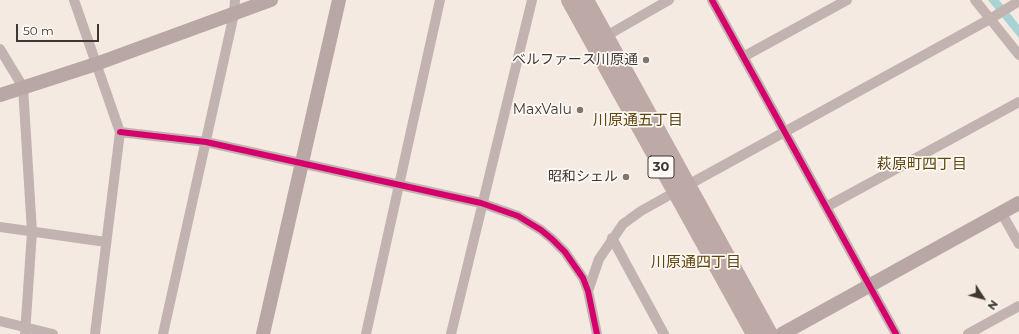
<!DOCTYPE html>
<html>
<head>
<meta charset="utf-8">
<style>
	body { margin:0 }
	#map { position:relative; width:1019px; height:334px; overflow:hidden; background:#f4eae1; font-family:Montserrat,sans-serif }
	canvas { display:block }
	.north { position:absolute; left:963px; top:278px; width:40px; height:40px; -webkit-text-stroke:3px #fdf9f6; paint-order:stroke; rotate:126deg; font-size:11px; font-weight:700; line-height:16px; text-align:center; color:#3f3832 }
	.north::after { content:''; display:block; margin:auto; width:14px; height:18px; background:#3f3832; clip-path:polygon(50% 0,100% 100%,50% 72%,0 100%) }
	.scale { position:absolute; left:16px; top:24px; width:83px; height:18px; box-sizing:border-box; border:2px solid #3f3832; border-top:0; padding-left:5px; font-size:12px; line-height:14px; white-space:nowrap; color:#3f3832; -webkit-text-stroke:3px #fdf9f6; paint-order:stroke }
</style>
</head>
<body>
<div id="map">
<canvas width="1019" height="334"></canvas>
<div class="north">N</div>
<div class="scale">50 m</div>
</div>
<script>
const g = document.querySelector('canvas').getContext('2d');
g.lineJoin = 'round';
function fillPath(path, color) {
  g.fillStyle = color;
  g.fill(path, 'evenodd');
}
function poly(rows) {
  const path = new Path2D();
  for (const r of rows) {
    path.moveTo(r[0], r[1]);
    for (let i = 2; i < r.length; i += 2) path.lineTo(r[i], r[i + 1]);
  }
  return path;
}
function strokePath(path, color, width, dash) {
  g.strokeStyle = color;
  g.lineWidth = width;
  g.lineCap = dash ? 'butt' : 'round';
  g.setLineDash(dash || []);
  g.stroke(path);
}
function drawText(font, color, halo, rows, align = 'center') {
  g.font = font + ' Montserrat,"Noto Sans JP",sans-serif';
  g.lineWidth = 3.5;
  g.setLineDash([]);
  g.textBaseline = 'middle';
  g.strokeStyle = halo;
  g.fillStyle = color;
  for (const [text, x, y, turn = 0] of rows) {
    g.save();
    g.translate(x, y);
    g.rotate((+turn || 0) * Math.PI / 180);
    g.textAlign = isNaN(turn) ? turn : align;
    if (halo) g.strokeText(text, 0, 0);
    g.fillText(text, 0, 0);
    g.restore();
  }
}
const water = poly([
	[988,0,999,0,1019,25,1019,38]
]);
const street = poly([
	[74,0,120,132,95,334],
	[712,0,896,334],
	[975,0,1019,55],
	[601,39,669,0],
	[0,49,23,87,32,232,25,334],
	[743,57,847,0],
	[120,132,206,142,481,203,518,216,541,230,552,239,565,252,583,278,588,291,597,334],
	[688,185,990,19,1019,1],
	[826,207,1019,102],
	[1001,212,1019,244],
	[0,227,106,242],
	[612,238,664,334],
	[588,291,599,259,623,224,641,211,675,192],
	[0,321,53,334],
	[163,334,234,14,235,0],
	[366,334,440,0],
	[451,334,532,0],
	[968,334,1019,306]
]);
const secondary = poly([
	[0,95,96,64,271,0],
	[263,334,339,0],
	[782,334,1019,203]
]);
const primary = poly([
	[569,0,754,334],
	[586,0,770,334]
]);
const cycleway = poly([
	[712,0,896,334],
	[120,132,206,142,481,203,518,216,541,230,552,239,565,252,583,278,588,291,597,334]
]);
const markers = [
	[646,60,4,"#7e766f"],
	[580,110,4,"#7e766f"],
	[626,177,4,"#7e766f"]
];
const shields = [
	[661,167,26]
];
const shieldNames = [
	["30",661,167]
];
const poiNames = [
	["ベルファース川原通",638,60],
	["MaxValu",572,110],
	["昭和シェル",618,177]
];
const neighbourhoodNames = [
	["川原通五丁目",638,121],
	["萩原町四丁目",922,165],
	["川原通四丁目",696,263]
];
fillPath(water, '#a7d2d6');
strokePath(street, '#c2b3b0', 10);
strokePath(secondary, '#b8a7a5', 14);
strokePath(primary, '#bda9a6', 16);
strokePath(cycleway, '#d6006c', 6);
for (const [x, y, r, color] of markers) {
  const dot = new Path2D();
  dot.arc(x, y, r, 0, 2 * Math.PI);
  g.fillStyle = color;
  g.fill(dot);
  strokePath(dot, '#fdf9f6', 1.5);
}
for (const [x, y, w] of shields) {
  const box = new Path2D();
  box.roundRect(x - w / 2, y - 11, w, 22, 3);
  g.fillStyle = '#fdf9f6';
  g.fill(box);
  strokePath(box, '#3f3832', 1);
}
drawText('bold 13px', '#3f3832', null, shieldNames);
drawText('14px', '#3f3832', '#fdf9f6', poiNames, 'right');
drawText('15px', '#614509', '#fdf9f6', neighbourhoodNames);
</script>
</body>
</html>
